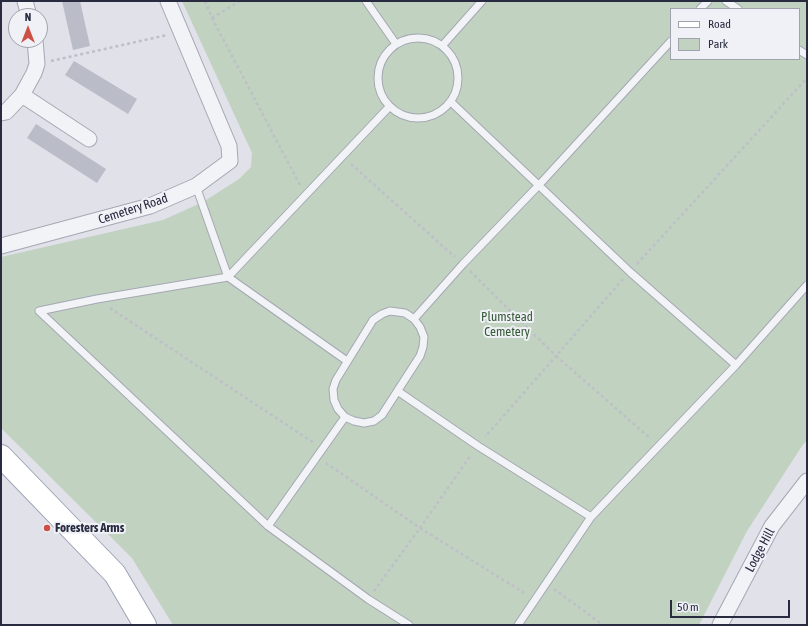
<!DOCTYPE html>
<html>
<head>
<meta charset="utf-8">
<style>
	body { margin:0 }
	#map { position:relative; width:808px; height:626px; overflow:hidden; background:#e0e1e9; font-family:"Asap Condensed",sans-serif }
	canvas { display:block }
	.frame { position:absolute; inset:0; border:2px solid #292c40; pointer-events:none }
	.legend { position:absolute; left:670px; top:8px; width:130px; height:52px; box-sizing:border-box; background:#eff1f6; border:1px solid #a0a2ad; margin:0; padding:5px 7px; list-style:none; font-size:12px; color:#292c40 }
	.legend li { display:flex; align-items:center; gap:8px; height:20px }
	.legend b { width:20px; border:1px solid #a0a2ad }
	.north { position:absolute; left:8px; top:8px; width:40px; height:40px; box-sizing:border-box; background:#eff1f6; border:1px solid #a0a2ad; border-radius:50%; rotate:0deg; font-size:11px; font-weight:700; line-height:16px; text-align:center; color:#292c40 }
	.north::after { content:''; display:block; margin:auto; width:14px; height:18px; background:#cd5046; clip-path:polygon(50% 0,100% 100%,50% 72%,0 100%) }
	.scale { position:absolute; left:670px; top:600px; width:120px; height:18px; box-sizing:border-box; border:2px solid #292c40; border-top:0; padding-left:5px; font-size:12px; line-height:14px; white-space:nowrap; color:#292c40; -webkit-text-stroke:3px #eff1f6; paint-order:stroke }
</style>
</head>
<body>
<div id="map">
<canvas width="808" height="626"></canvas>
<div class="frame"></div>
<ul class="legend">
<li><b style="height:5px;background:#fff"></b>Road</li>
<li><b style="height:11px;background:#c1d2c1"></b>Park</li>
</ul>
<div class="north">N</div>
<div class="scale">50 m</div>
</div>
<script>
const g = document.querySelector('canvas').getContext('2d');
g.lineJoin = 'round';
function fillPath(path, color) {
  g.fillStyle = color;
  g.fill(path, 'evenodd');
}
function poly(rows) {
  const path = new Path2D();
  for (const r of rows) {
    if (r.length === 3) {
      path.moveTo(r[0] + r[2], r[1]);
      path.arc(r[0], r[1], r[2], 0, 2 * Math.PI);
      continue;
    }
    path.moveTo(r[0], r[1]);
    for (let i = 2; i < r.length; i += 2) path.lineTo(r[i], r[i + 1]);
  }
  return path;
}
function strokePath(path, color, width, dash) {
  g.strokeStyle = color;
  g.lineWidth = width;
  g.lineCap = dash ? 'butt' : 'round';
  g.setLineDash(dash || []);
  g.stroke(path);
}
function drawText(font, color, halo, rows, align = 'center') {
  g.font = font + ' "Asap Condensed",sans-serif';
  g.lineWidth = 4;
  g.setLineDash([]);
  g.textBaseline = 'middle';
  g.strokeStyle = halo;
  g.fillStyle = color;
  for (const [text, x, y, turn = 0] of rows) {
    g.save();
    g.translate(x, y);
    g.rotate((+turn || 0) * Math.PI / 180);
    g.textAlign = isNaN(turn) ? turn : align;
    if (halo) g.strokeText(text, 0, 0);
    g.fillText(text, 0, 0);
    g.restore();
  }
}
const green = poly([
	[182,1,807,1,807,440,802,446,747,531,699,625,173,625,132,558,1,428,1,257,163,220,203,202,239,179,251,167,252,153],
	[671,9,799,9,799,59,671,59]
]);
const building = poly([
	[62,1,80,1,90,46,73,50],
	[74,61,137,99,128,114,65,75],
	[36,124,106,169,97,183,27,138]
]);
const path = poly([
	[205,1,212,18,300,185],
	[212,18,240,1],
	[51,61,167,35],
	[351,164,455,257],
	[637,264,807,78],
	[470,271,556,356,485,437],
	[623,279,556,356,651,439],
	[110,308,314,443],
	[326,463,420,528,471,455],
	[554,589,603,625],
	[374,591,420,528,526,594]
]);
const lane = poly([
	[366,1,396,44],
	[726,1,738,9],
	[700,9,708,1],
	[418,78,40],
	[442,46,482,1],
	[799,50,807,55],
	[451,102,630,272,736,365],
	[389,107,228,277,97,299,39,311,268,526,368,599,409,625],
	[196,186,228,277,347,361],
	[390,311,405,313,414,319,420,327,424,337,423,347,420,356,382,415,374,421,364,423,354,421,345,417,338,409,334,400,333,389,336,380,373,320,382,314,390,311],
	[414,319,463,264,539,185,671,41],
	[399,392,478,446,591,517],
	[268,526,345,417],
	[518,625,591,517,736,365,807,285]
]);
const street = poly([
	[25,1,29,16],
	[22,95,89,139],
	[1,113,6,112,22,95,34,73,37,64,35,40],
	[1,246,150,206,196,186,230,161,229,146,168,1],
	[720,625,772,526,807,481]
]);
const primary = poly([
	[1,456,115,574,145,625]
]);
const markers = [
	[47,528,4,"#cd5046"]
];
const streetNames = [
	["Cemetery Road",133,209,-18],
	["Lodge Hill",760,550,-62]
];
const parkNames = [
	["Plumstead",507,317],
	["Cemetery",507,332]
];
const poiNames = [
	["Foresters Arms",55,528]
];
fillPath(green, '#c1d2c1');
fillPath(building, '#babcc8');
strokePath(lane, '#a5a7b3', 9);
strokePath(street, '#a5a7b3', 17);
strokePath(primary, '#9fa3b4', 24);
strokePath(path, '#bebfc7', 2.5, [3, 3]);
strokePath(lane, '#f2f3f7', 7);
strokePath(street, '#f2f3f7', 15);
strokePath(primary, '#fff', 22);
for (const [x, y, r, color] of markers) {
  const dot = new Path2D();
  dot.arc(x, y, r, 0, 2 * Math.PI);
  g.fillStyle = color;
  g.fill(dot);
  strokePath(dot, '#eff1f6', 1.5);
}
drawText('13px', '#292c40', '#eff1f6', streetNames);
drawText('13px', '#365b37', '#eff1f6', parkNames);
drawText('bold 13px', '#292c40', '#eff1f6', poiNames, 'left');
</script>
</body>
</html>
